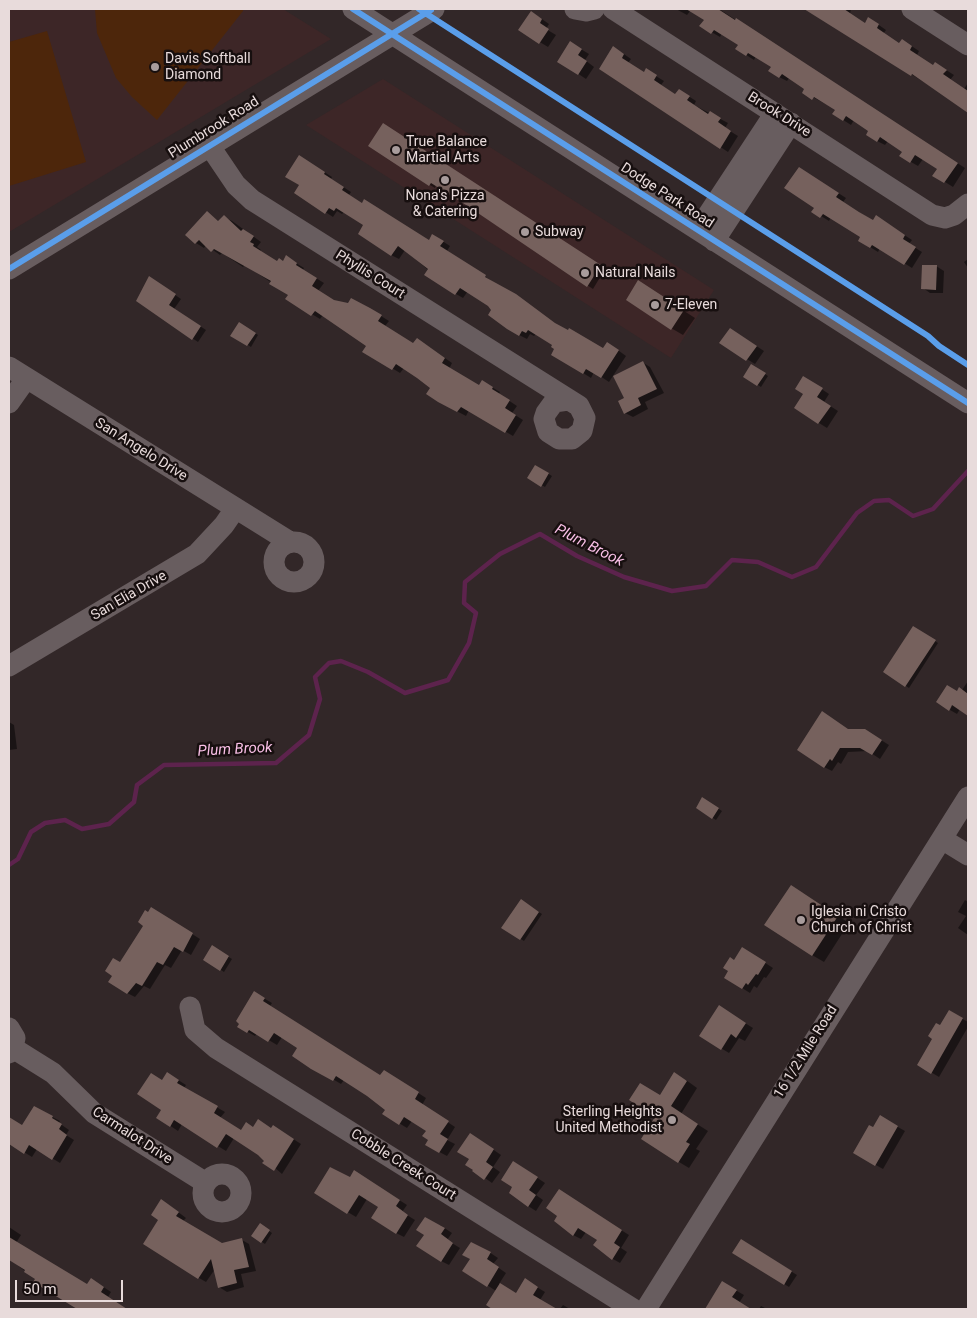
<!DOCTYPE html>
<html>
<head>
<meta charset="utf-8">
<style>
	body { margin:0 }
	#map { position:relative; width:977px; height:1318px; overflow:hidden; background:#322728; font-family:Roboto,sans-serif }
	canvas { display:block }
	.frame { position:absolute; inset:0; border:10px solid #e8dbdb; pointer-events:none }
	.scale { position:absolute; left:15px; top:1280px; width:108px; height:22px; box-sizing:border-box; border:2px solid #e8dbdb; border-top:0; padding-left:6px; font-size:15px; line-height:18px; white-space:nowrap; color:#e8dbdb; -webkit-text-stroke:4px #170f0f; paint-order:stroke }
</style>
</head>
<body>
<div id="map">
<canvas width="977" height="1318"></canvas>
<div class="frame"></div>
<div class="scale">50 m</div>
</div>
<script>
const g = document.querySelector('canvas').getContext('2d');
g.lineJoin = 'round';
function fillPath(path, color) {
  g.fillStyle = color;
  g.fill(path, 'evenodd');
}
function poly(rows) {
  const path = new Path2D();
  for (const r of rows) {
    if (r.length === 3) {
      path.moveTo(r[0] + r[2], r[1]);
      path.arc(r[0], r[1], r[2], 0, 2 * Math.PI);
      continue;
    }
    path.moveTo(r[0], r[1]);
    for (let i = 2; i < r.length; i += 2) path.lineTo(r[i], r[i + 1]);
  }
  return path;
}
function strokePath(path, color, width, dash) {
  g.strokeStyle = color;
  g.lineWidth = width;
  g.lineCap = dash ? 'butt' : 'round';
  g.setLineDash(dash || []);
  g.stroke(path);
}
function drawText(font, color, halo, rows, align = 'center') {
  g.font = font + ' Roboto,sans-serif';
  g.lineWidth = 5;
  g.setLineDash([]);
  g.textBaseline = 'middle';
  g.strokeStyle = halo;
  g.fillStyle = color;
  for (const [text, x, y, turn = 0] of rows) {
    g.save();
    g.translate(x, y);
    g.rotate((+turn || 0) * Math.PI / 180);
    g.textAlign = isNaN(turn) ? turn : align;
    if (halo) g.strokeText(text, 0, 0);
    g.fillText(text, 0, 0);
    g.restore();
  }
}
const built = poly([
	[9,9,283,9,331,39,9,232],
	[383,79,714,290,671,358,306,125]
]);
const green = poly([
	[95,9,243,9,243,11,157,120,132,97,116,78,97,33],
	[47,31,86,162,9,186,9,42]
]);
const shadow = poly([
	[676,9,719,9,965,168,953,187,934,175,938,169,923,159,918,166,911,162,904,151,888,141,885,145,877,141,870,130,854,120,851,125,834,114,837,110,803,92,806,88,790,77,787,81,779,77,772,66,756,56,754,60,737,49,740,45,722,33,720,37,701,26,705,20,691,10,687,15],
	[808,9,851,9,850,14,865,24,876,23,886,30,883,34,900,44,910,45,919,51,917,55,933,66,943,68,954,75,950,80,964,89,968,83,968,110],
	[539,17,549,24,546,29,556,35,548,47,520,30],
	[571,43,589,54,585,60,594,67,586,79,559,61],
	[621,52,631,59,628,63,644,73,646,70,664,81,661,85,676,95,679,90,696,101,694,105,728,123,725,128,738,136,728,152,601,68],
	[388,128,605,269,593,289,436,185,435,188,430,185,370,146],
	[307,161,332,177,331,179,351,192,349,195,363,204,429,241,433,235,450,246,447,251,560,327,604,350,615,348,626,356,609,382,594,372,591,378,553,354,556,349,554,345,536,334,534,336,530,334,527,339,519,335,489,305,468,291,463,298,456,294,405,250,399,259,391,255,365,225,344,212,342,214,337,211,333,217,296,193,301,185],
	[807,173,846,198,843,202,873,221,883,221,912,240,909,244,922,252,912,268,880,248,878,252,870,247,862,236,831,217,829,221,821,216,816,207],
	[207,213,219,222,224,217,232,221,261,242,257,247,261,250,260,251,277,263,283,262,286,257,304,268,303,270,324,283,318,291,335,302,370,309,389,321,385,326,414,345,425,344,452,363,449,369,479,387,490,386,500,392,499,394,517,406,512,413,523,420,513,436,469,410,466,416,447,406,432,388,404,368,400,373,364,351,368,346,323,315,320,319,287,299,290,295,245,265,243,267,222,253,220,255,206,245,204,248,196,243,187,235],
	[968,259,968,268,964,262],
	[936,266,944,271,943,293,930,293,923,288],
	[155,281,181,299,174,309,206,330,198,342,137,301],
	[650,289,695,318,683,335,671,328],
	[239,323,258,335,251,347,232,335],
	[738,334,764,351,755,364,721,343],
	[642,362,650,367,664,393,645,402,648,409,633,417,625,413,626,398],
	[751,365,768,376,761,387,744,376],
	[811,382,829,394,824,402,838,411,827,428,795,408],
	[535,466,552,476,545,487,529,478],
	[913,627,938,643,909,688,884,671],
	[968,681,968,714,960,709,957,714,950,710,958,693,962,690],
	[9,722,14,725,17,749,9,750,9,754],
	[849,730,873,735,889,745,880,759,868,751,848,752,841,764,838,762,832,771,824,767],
	[703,799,722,811,716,820,697,808],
	[803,893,849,923,824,962,812,955],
	[965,900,968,902,968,935,958,928,966,916,958,912],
	[521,901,542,914,524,941,503,928],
	[159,913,200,939,191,955,182,950,171,968,165,965,150,989,144,986,135,997,127,993,121,964],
	[212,947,232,959,224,972,204,959],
	[750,953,773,968,766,978,764,977,757,988,754,986,750,993,742,988,735,962],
	[255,993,272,1003,270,1006,381,1077,392,1076,426,1098,422,1105,455,1127,447,1140,455,1144,447,1156,426,1145,430,1140,427,1131,412,1121,407,1128,384,1114,387,1110,368,1095,344,1080,341,1084,294,1056,299,1048,282,1037,277,1045,257,1033,255,1036,239,1027],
	[719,1007,753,1028,745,1041,739,1038,729,1053,701,1036],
	[950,1012,968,1022,968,1027,939,1077,919,1065],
	[175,1078,186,1085,184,1088,225,1112,220,1118,242,1132,254,1128,281,1131,301,1144,282,1174,259,1154,234,1138,226,1151,182,1124,178,1131,157,1117,162,1109,162,1081],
	[686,1080,697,1088,681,1114,708,1131,696,1149,700,1151,689,1168,679,1162,657,1116,661,1096],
	[35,1108,60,1121,59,1123,69,1130,66,1135,74,1140,60,1163,37,1149,32,1157,14,1146,15,1143,9,1139,9,1118,23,1126],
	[880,1117,905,1131,883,1169,854,1153],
	[478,1139,501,1155,493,1167,500,1172,492,1183,485,1178],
	[521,1167,545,1183,536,1195,543,1200,536,1211,528,1206],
	[362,1176,407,1205,402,1212,415,1220,404,1237,396,1233,380,1207,367,1199,356,1217,316,1193,351,1178],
	[567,1196,629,1235,621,1248,627,1252,620,1263,613,1259,598,1240,586,1232,581,1239,573,1235],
	[169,1205,186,1218,183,1221,222,1244,242,1240,249,1244,256,1271,241,1274,244,1287,227,1292,219,1287,215,1269,206,1282,199,1278,160,1219],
	[260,1225,272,1233,265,1244,253,1236],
	[440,1225,452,1233,447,1240,460,1248,449,1265,441,1261],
	[9,1227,21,1235,16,1243,87,1286,99,1284,111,1292,108,1297,126,1309,79,1309,35,1281,36,1279,9,1259],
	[742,1241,797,1275,789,1287,734,1253],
	[486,1250,498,1258,493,1264,506,1273,499,1284,517,1294,525,1280,545,1292,540,1300,555,1309,495,1309,487,1305,496,1291,487,1285],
	[723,1283,744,1295,739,1303,749,1309,706,1309],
	[563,1305,570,1309,571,1309,560,1309],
	[761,1306,767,1309,759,1309]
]);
const stream = poly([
	[9,865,18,859,31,832,45,823,65,820,82,829,109,824,134,802,137,785,164,765,276,763,309,735,320,699,315,677,329,663,341,661,368,672,405,693,448,680,469,643,476,613,464,603,465,582,500,554,540,534,577,556,624,577,672,591,706,586,732,560,758,562,792,577,816,567,857,513,874,501,889,500,913,516,933,509,968,471]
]);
const building = poly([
	[686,9,718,9,735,20,736,18,958,163,944,183,932,176,937,169,915,155,910,163,899,156,902,152,880,137,877,142,866,135,868,131,846,116,843,121,832,114,835,110,814,97,812,100,802,93,804,89,782,74,779,78,768,71,771,67,748,53,746,56,735,49,738,45,714,30,711,34,699,26,704,20],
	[804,9,844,9,865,23,868,17,879,24,877,28,899,43,902,39,912,46,910,50,933,65,935,62,947,70,943,74,968,91,968,113,912,74,911,76],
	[531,11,542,19,540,23,549,29,539,44,518,30],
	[570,41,582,49,578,55,587,61,578,75,557,62],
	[613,46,624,54,622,58,644,72,646,68,657,75,654,80,675,94,679,89,690,96,687,100,708,114,710,111,721,118,718,122,731,131,720,149,599,69],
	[383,123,601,265,587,287,466,205,431,183,429,186,368,146],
	[299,155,325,172,324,174,344,187,342,190,362,203,364,199,429,240,432,234,444,241,440,246,486,275,485,277,516,294,555,323,568,330,569,328,603,348,607,342,619,350,601,378,586,369,583,374,551,355,554,349,551,347,552,345,528,330,526,333,522,331,519,336,507,329,488,315,491,310,488,306,460,288,455,295,424,275,428,269,398,246,391,256,358,234,363,225,336,208,334,211,329,208,325,214,294,193,299,185,285,177],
	[799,167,839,193,836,197,859,212,873,220,876,215,905,235,903,239,916,247,904,265,872,245,870,248,858,241,860,237,823,214,820,218,811,212,814,208,784,188],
	[207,211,218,221,224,215,241,231,243,229,254,236,250,242,254,244,253,246,277,261,279,258,283,261,286,255,297,263,296,265,317,278,312,286,334,300,348,303,351,298,370,308,382,315,378,321,413,343,417,338,445,358,442,363,479,385,482,380,493,387,492,389,510,400,505,408,516,415,505,433,461,407,457,412,438,402,426,394,430,388,417,378,396,364,392,370,362,352,366,346,315,311,311,316,285,299,288,295,269,284,271,281,214,249,211,252,199,240,195,244,185,235],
	[922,265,937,265,936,290,921,289],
	[149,276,176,294,169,305,201,326,192,340,136,301],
	[638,280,684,310,671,330,626,300],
	[239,322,256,333,247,346,230,336],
	[730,328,757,346,746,361,719,343],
	[643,361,657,389,638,398,641,405,624,414,618,401,624,398,613,376],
	[751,364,766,373,757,386,743,377],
	[803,376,823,388,817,397,831,406,818,424,794,408,803,394,795,389],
	[535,465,549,473,541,487,527,478],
	[913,626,936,640,905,687,883,672],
	[947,685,957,691,959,687,968,694,968,716,952,705,949,711,936,702],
	[822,711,848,729,865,729,882,740,872,755,860,748,840,748,832,761,830,759,824,768,797,750],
	[702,797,719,808,712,819,696,808],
	[791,885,838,916,812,956,764,925],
	[521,899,539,912,520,940,501,928],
	[151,907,193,933,183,952,174,947,163,965,157,962,142,986,136,983,127,994,108,982,112,976,105,971,113,958,120,962,143,926,138,922,145,910,148,912],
	[212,945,229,956,220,971,203,960],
	[742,947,766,962,758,975,756,974,748,985,746,983,742,989,724,978,728,971,723,968,730,957,734,960],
	[254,991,265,998,263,1001,380,1075,384,1070,419,1092,415,1099,449,1121,440,1134,448,1139,439,1153,425,1145,428,1140,422,1136,426,1131,404,1117,399,1125,382,1114,385,1110,367,1096,336,1076,333,1081,311,1069,292,1056,297,1048,274,1033,268,1042,249,1030,247,1033,237,1027,239,1024,236,1021],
	[719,1005,746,1023,736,1038,731,1034,721,1050,699,1036],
	[949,1010,963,1018,931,1074,917,1065,932,1039,928,1036,936,1023,940,1025],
	[167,1072,179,1080,177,1083,218,1106,214,1113,241,1130,246,1122,253,1127,258,1119,271,1128,273,1125,294,1139,274,1171,262,1163,264,1161,258,1155,226,1134,217,1148,174,1120,170,1127,156,1118,161,1110,137,1094,151,1073,162,1080],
	[674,1072,687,1081,671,1106,698,1124,686,1142,690,1144,678,1163,641,1139,655,1117,629,1100,640,1083,660,1095],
	[34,1106,53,1116,52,1118,62,1124,59,1129,67,1135,52,1160,29,1145,24,1154,9,1144,9,1117,22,1125],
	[880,1115,898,1126,875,1166,853,1153,869,1125,873,1127],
	[470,1133,494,1149,486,1162,493,1167,484,1180,472,1171,473,1170,465,1165,469,1159,457,1152],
	[513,1161,538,1177,529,1190,536,1195,528,1207,509,1193,512,1187,501,1180],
	[330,1167,350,1177,354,1170,400,1200,396,1206,408,1215,396,1234,371,1218,378,1207,359,1195,347,1214,314,1193],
	[559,1189,622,1230,614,1243,620,1247,612,1260,593,1245,597,1240,578,1228,573,1236,554,1221,557,1216,546,1208],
	[161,1199,179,1212,176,1216,222,1243,242,1238,249,1267,234,1270,237,1283,218,1288,211,1259,198,1279,143,1244,158,1220,151,1215],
	[425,1217,445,1228,441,1234,453,1243,441,1262,416,1246,424,1235,416,1230],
	[260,1223,270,1230,261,1243,251,1236],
	[9,1237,87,1284,91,1278,104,1287,101,1292,127,1309,77,1309,33,1282,35,1279,24,1272,25,1270,9,1260],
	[741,1239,792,1271,784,1285,732,1253],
	[471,1242,491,1252,487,1259,499,1267,487,1287,462,1271,470,1259,462,1255],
	[525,1278,538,1287,533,1295,557,1309,492,1309,486,1305,500,1283,516,1293],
	[722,1281,737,1290,732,1297,751,1309,705,1309]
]);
const minor = poly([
	[353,9,968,403],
	[575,9,586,11,594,9],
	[613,9,932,215,945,218,954,215,968,204],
	[912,9,968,45],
	[209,145,236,185,252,200,579,406,585,418,582,431,572,439,559,439,548,432,544,419,546,413,554,402,568,400],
	[698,230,775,113],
	[714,241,791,123],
	[9,269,434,9],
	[9,367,290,542],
	[9,403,26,379],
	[294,562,20],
	[9,666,197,554,224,525,235,509],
	[942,839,968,855],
	[190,1007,195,1030,216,1048,633,1309],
	[9,1028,15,1038,13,1048,9,1053],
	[13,1048,53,1073,94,1113,206,1183],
	[222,1193,19],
	[646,1309,968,797]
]);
const cycleway = poly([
	[353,9,968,403],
	[419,9,928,336,939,346,968,365],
	[9,269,431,10]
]);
const markers = [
	[155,67,5,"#a89c9c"],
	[396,150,5,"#a89c9c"],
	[445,180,5,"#a89c9c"],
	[525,232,5,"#a89c9c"],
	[585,273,5,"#a89c9c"],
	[655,305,5,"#a89c9c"],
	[801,920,5,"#a89c9c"],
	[672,1120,5,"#a89c9c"]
];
const poiNames = [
	["Davis Softball",165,59],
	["Diamond",165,75],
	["True Balance",406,142],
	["Martial Arts",406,158],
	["Nona's Pizza",445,196,"center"],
	["& Catering",445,212,"center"],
	["Subway",535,232],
	["Natural Nails",595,273],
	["7-Eleven",665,305],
	["Iglesia ni Cristo",811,912],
	["Church of Christ",811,928],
	["Sterling Heights",662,1112,"right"],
	["United Methodist",662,1128,"right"]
];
const streetNames = [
	["Brook Drive",779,115,32],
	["Plumbrook Road",214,128,-32],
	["Dodge Park Road",667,196,33],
	["Phyllis Court",370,275,32],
	["San Angelo Drive",141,450,32],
	["San Elia Drive",129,596,-30],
	["16 1/2 Mile Road",806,1052,-58],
	["Carmalot Drive",132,1136,33],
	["Cobble Creek Court",403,1165,32]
];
const waterNames = [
	["Plum Brook",589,546,27],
	["Plum Brook",235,750,-3]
];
fillPath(built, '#3d2627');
fillPath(green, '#4d260b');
fillPath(shadow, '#0007');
strokePath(stream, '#5d234d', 4.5);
fillPath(building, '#76615d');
strokePath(minor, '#685d5f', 21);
strokePath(cycleway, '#5a9eea', 6);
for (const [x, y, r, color] of markers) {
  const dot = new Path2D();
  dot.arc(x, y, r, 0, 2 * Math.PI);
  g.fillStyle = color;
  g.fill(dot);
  strokePath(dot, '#170f0f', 2);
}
drawText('14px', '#e8dbdb', '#170f0f', poiNames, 'left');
drawText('14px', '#e8dbdb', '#170f0f', streetNames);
drawText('italic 15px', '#f9bfe6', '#170f0f', waterNames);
</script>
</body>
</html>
